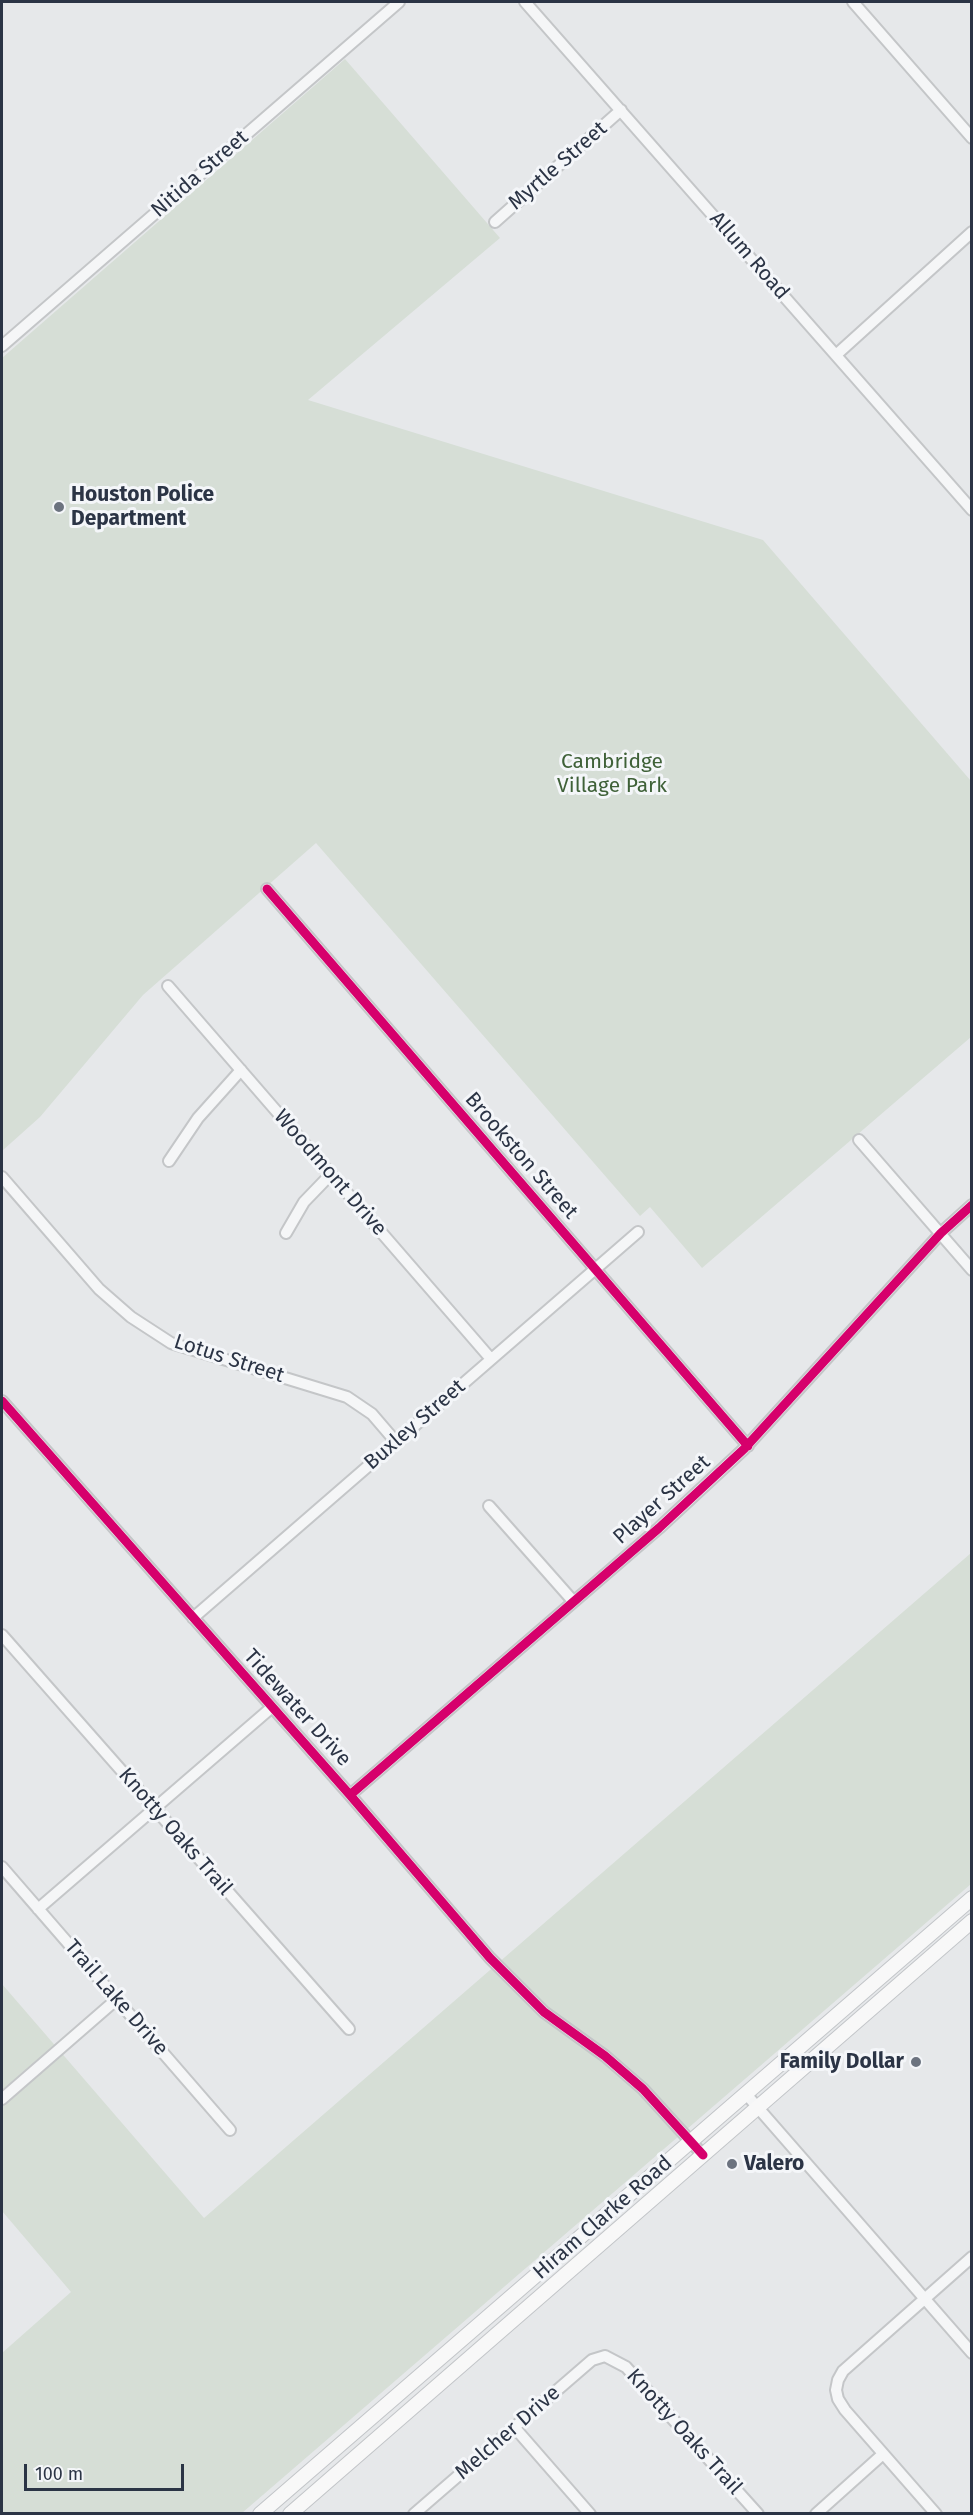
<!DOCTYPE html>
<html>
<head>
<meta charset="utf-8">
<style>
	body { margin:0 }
	#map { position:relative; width:973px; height:2515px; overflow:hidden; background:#e6e8ea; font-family:"Fira Sans",sans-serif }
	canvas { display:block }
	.frame { position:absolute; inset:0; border:3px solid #2b3445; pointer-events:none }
	.scale { position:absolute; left:24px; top:2464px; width:160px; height:27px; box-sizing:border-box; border:3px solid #2b3445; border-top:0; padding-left:8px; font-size:18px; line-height:21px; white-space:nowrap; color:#2b3445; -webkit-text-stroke:4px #f4f6f9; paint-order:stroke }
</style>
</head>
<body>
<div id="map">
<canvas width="973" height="2515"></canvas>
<div class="frame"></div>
<div class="scale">100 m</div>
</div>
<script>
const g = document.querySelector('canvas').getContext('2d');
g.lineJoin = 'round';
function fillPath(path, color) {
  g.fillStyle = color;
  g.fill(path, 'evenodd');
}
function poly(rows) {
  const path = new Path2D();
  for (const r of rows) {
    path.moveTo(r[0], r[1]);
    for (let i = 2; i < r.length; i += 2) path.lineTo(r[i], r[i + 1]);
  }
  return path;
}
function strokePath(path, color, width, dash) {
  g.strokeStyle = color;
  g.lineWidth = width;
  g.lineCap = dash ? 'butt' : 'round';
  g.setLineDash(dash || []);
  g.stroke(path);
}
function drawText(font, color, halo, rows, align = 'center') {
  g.font = font + ' "Fira Sans",sans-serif';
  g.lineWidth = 6;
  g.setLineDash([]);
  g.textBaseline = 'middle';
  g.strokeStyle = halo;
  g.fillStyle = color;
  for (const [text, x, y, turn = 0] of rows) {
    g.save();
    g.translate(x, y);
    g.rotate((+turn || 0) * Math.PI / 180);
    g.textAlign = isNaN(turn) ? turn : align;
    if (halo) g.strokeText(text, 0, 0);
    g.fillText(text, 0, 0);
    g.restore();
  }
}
const green = poly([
	[345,59,500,238,308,400,763,540,971,781,971,1037,702,1268,650,1207,640,1216,316,843,143,995,40,1117,2,1151,2,358],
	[971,1553,971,1884,242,2513,2,2513,2,2353,71,2292,2,2211,2,1984,204,2218]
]);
const minor = poly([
	[525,2,972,510],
	[853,2,972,138],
	[495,222,621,110],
	[2,346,399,2],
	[836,355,972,232],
	[267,889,748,1446],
	[168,986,491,1359],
	[859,1140,972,1270],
	[169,1161,198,1118,241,1070],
	[2,1177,99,1289,131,1317,171,1343,347,1397,372,1414,396,1442],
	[286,1233,304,1202,331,1174],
	[2,1401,350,1795,490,1958,544,2012,605,2056,643,2089,703,2155],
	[489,1506,573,1601],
	[193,1618,638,1232],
	[2,1635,349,2029],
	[350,1795,659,1528,744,1449,941,1233,972,1205],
	[2,1867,230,2130],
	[38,1909,271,1708],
	[746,2094,972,2353],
	[2,2099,117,1999],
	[515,2428,590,2514],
	[414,2514,592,2360,605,2356,626,2367,758,2514],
	[816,2514,883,2454],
	[936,2514,845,2410,838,2399,836,2390,838,2380,843,2371,972,2257]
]);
const major = poly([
	[260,2514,972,1898],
	[290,2514,972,1921]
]);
const cycleway = poly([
	[267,889,748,1446],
	[2,1401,350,1795,490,1958,544,2012,605,2056,643,2089,703,2155],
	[350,1795,659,1528,744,1449,941,1233,972,1205]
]);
const markers = [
	[59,507,6,"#6c737f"],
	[916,2062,6,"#6c737f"],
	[732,2164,6,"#6c737f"]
];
const streetNames = [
	["Myrtle Street",558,166,-41],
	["Nitida Street",200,174,-41],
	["Allum Road",749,256,49],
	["Brookston Street",521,1156,49],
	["Woodmont Drive",330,1173,49],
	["Lotus Street",229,1359,18],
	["Buxley Street",415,1425,-41],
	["Player Street",662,1500,-42],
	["Tidewater Drive",297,1708,48],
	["Knotty Oaks Trail",175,1832,49],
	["Trail Lake Drive",116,1998,49],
	["Hiram Clarke Road",603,2218,-41],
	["Knotty Oaks Trail",684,2432,48],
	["Melcher Drive",508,2433,-41]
];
const poiNames = [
	["Houston Police",71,495],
	["Department",71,519],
	["Family Dollar",904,2062,"right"],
	["Valero",744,2164]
];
const parkNames = [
	["Cambridge",612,762],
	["Village Park",612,786]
];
fillPath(green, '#d6ded6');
strokePath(minor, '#c4c6c8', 14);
strokePath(major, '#c2c5c8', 16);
strokePath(minor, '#f5f6f7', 10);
strokePath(major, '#f8f8f8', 14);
strokePath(cycleway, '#d6006c', 9);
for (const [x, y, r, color] of markers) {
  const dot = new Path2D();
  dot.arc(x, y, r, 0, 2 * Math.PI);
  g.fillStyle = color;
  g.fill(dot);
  strokePath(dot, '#f4f6f9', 2);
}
drawText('21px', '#2b3445', '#f4f6f9', streetNames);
drawText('bold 21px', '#2b3445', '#f4f6f9', poiNames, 'left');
drawText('21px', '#3f6138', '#f4f6f9', parkNames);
</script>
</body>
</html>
